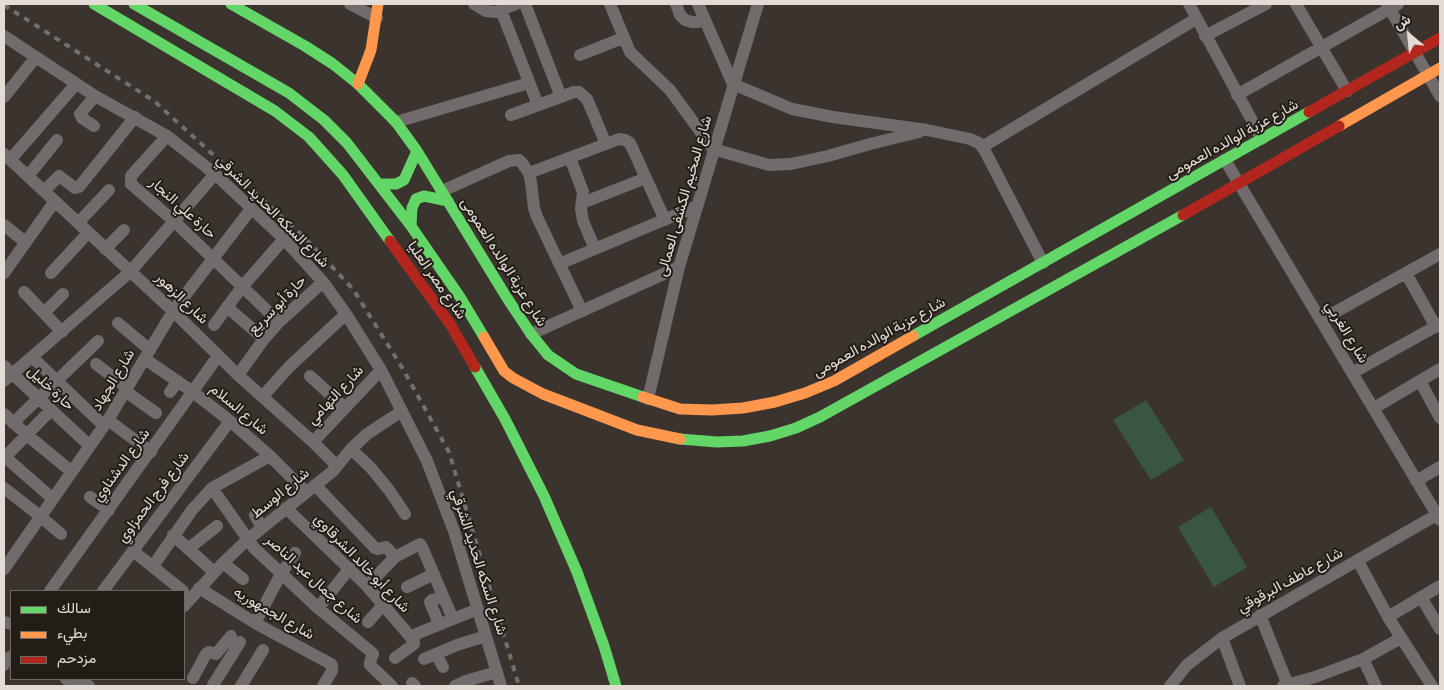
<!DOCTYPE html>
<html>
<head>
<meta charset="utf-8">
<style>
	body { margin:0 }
	#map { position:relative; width:1444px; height:690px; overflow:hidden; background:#3b342e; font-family:"Asap Condensed",Vazirmatn,sans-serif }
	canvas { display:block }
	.frame { position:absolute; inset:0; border:5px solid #e4dbd4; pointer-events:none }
	.legend { position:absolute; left:10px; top:590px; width:175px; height:90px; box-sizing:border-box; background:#231d18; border:1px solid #706963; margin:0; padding:6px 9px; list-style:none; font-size:15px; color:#e4dbd4 }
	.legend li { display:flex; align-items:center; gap:10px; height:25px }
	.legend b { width:25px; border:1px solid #706963 }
	.north { position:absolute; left:1384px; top:10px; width:50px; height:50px; -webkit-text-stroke:4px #231d18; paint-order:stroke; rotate:332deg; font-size:14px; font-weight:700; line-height:20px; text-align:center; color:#e4dbd4 }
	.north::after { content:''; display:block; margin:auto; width:18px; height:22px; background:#e4dbd4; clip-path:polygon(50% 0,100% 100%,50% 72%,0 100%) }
</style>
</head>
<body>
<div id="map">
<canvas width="1444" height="690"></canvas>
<div class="frame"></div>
<ul class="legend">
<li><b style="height:6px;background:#63d668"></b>سالك</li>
<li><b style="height:6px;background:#ff974d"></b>بطيء</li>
<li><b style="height:6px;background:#b3261e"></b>مزدحم</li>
</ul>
<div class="north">ش</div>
</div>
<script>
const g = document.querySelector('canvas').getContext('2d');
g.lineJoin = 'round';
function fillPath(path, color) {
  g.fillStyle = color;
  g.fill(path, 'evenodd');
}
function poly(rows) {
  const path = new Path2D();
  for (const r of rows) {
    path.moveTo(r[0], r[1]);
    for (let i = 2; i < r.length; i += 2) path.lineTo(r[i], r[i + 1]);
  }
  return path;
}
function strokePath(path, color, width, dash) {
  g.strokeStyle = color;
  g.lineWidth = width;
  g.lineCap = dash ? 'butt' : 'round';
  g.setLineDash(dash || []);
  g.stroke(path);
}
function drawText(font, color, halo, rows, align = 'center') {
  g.font = font + ' "Asap Condensed",Vazirmatn,sans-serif';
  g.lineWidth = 4;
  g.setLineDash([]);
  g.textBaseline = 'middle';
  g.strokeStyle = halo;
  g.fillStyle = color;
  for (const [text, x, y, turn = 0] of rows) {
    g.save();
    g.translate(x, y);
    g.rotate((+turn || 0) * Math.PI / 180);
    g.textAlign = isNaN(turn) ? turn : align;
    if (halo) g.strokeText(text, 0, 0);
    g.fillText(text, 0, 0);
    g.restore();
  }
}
const green = poly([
	[1146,400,1184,460,1151,480,1113,420],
	[1211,507,1247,567,1214,587,1178,527]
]);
const street = poly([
	[350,4,377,18],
	[474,4,486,11,496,12,516,4],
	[525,4,561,97],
	[610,4,630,52,670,90,713,149,769,165,791,164,828,156,870,144,919,132],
	[676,4,680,15,685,20,692,22,698,22,705,20],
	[698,4,733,84,792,109,833,117,927,130,970,139,979,143,985,151,1043,263],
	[1189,4,1262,139],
	[1296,4,1347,91],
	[1387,4,1440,96],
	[501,10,538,105],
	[4,36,95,96,167,136,215,174,284,239,323,282,346,314,381,370,427,461,454,531,501,686],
	[1205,36,1266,4],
	[580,55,623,38],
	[1237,95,1398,4],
	[4,97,36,57],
	[511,115,574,92,579,92,587,99,606,144],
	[396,122,529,83],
	[94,126,82,118,80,114,95,96],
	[167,136,131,176,131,184,175,222,279,322],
	[982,147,1196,19],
	[4,154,173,311,238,375,313,442,337,466],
	[570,158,583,192,581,209,583,221,595,249],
	[10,160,76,84],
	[1225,160,1440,520],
	[529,173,619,139,625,140,630,143,665,220],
	[28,176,57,140],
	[44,191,59,176,75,188,79,187,135,117],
	[442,191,509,161,519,160,522,163,529,173,531,182,534,208,537,217,582,311],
	[582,203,646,178],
	[78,223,109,190],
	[4,225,25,242],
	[105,249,124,230],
	[559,264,697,206],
	[4,273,55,201],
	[51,273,88,233],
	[1406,273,1436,327],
	[24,292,62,332],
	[227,307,264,339],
	[44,313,63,294],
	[1321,320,1440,254],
	[118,323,150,350],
	[214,325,242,287,284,239],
	[531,334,679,267],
	[32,357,104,426],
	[145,359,193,392,230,421,270,456,306,492],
	[96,364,127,388],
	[4,366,90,446],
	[1352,373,1440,324],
	[238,375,264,339,279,322,323,282],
	[310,376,345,408],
	[4,381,130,272,215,174],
	[1420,381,1440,418],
	[125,391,156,413],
	[170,392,178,381],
	[263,396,289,367,346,314],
	[648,399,679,267,758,4],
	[1374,408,1440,369],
	[4,414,27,435,72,472],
	[108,420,151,452],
	[13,423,98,341],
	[313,442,381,370],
	[351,449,371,468,389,490,405,514],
	[4,456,53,499],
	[4,458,51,410],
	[1416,481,1440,467],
	[315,485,375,548,378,549,386,547,395,557],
	[4,488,40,516,61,534],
	[212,488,254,548,318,608,370,651,373,654,370,662,370,665,392,686],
	[90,497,109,510],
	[286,508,367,586,414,641],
	[255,515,262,528],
	[173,535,214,572],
	[188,549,217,526],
	[133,551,183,591],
	[1358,561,1388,617,1432,686],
	[223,563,243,579],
	[153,566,192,510,212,488,270,456],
	[4,569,108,420,173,311,251,209],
	[367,586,395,557,420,544,422,547,453,619],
	[407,587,434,574],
	[199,588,255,623,331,664,332,666,332,671,323,686],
	[50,591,218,356],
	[103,591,230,421],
	[1421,597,1440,629],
	[184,606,223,563,247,540,333,471,351,449,367,434,402,411],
	[318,608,350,568],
	[1260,615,1288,685],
	[1388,617,1440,586],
	[4,622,11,624],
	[368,622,383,605],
	[255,623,281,574,295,553],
	[439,624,430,602,432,600,443,597],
	[1222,638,1240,686],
	[436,654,443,667],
	[395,658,414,644,414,637,416,634,478,609],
	[424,659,457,645,486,636],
	[1363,659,1376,686],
	[4,665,9,657],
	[193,678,206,654,209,652,216,654,231,636],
	[66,679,89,686],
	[412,683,415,686],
	[213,685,240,642],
	[241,686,263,650],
	[455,686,466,681,497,672],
	[1170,686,1187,665,1222,638,1440,513],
	[1283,686,1315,677,1363,659,1401,638]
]);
const fast = poly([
	[94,4,275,111,309,137,343,175,390,241],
	[134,4,289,93,324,120,347,143,411,226,460,297,484,337],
	[231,4,305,46,333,64,358,84,396,122,417,151,507,298,531,334,548,355,576,374,643,397],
	[380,184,396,184,404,180,417,151],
	[411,226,412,208,416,199,424,196,448,201],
	[913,336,1309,112],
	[475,367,505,419,544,496,577,572,604,646,616,686],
	[680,439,717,442,743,441,770,436,796,428,820,417,1183,215]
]);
const slow = poly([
	[358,84,371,50,378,4],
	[1339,126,1440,68],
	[484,337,504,371,513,378,543,394,637,430,680,439],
	[643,397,680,409,712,410,743,408,775,402,805,393,834,381,913,336]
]);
const jam = poly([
	[1309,112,1440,38],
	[1183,215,1339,126],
	[390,241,450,324,475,367]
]);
const rail = poly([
	[4,5,154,101,304,237,353,289,403,369,449,452,519,686]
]);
const streetNames = [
	["شارع عزبة الوالده العمومى",1232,139,-29],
	["شارع المخيم الكشفى العمالى",684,196,-74],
	["حارة علي النجار",183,208,42],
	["شارع السكه الحديد الشرقي",273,211,45],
	["شارع عزبة الوالده العمومى",504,262,58],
	["شارع مصر العليا",437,280,55],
	["شارع الزهور",182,298,44],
	["حارة أبو سريع",277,305,-46],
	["شارع الغربي",1347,332,59],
	["شارع عزبة الوالده العمومى",879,337,-29],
	["شارع الجهاد",113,380,-59],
	["حارة خليل",51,388,43],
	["شارع التهامي",335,395,-47],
	["شارع السلام",239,409,40],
	["شارع الدشناوي",121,465,-54],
	["شارع الوسط",280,493,-39],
	["شارع فرج الحمزاوي",153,497,-53],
	["شارع السكه الحديد الشرقي",479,562,72],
	["شارع أبو خالد الشرقاوي",362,563,46],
	["شارع جمال عبد الناصر",314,579,42],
	["شارع عاطف البرقوقي",1290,580,-29],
	["شارع الجمهوريه",274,613,30]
];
fillPath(green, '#395544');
strokePath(street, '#716c6b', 12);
strokePath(fast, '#63d668', 11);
strokePath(slow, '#ff974d', 11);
strokePath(jam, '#b3261e', 11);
strokePath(rail, '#736f6c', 4, [6, 6]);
drawText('15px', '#e4dbd4', '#231d18', streetNames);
</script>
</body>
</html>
